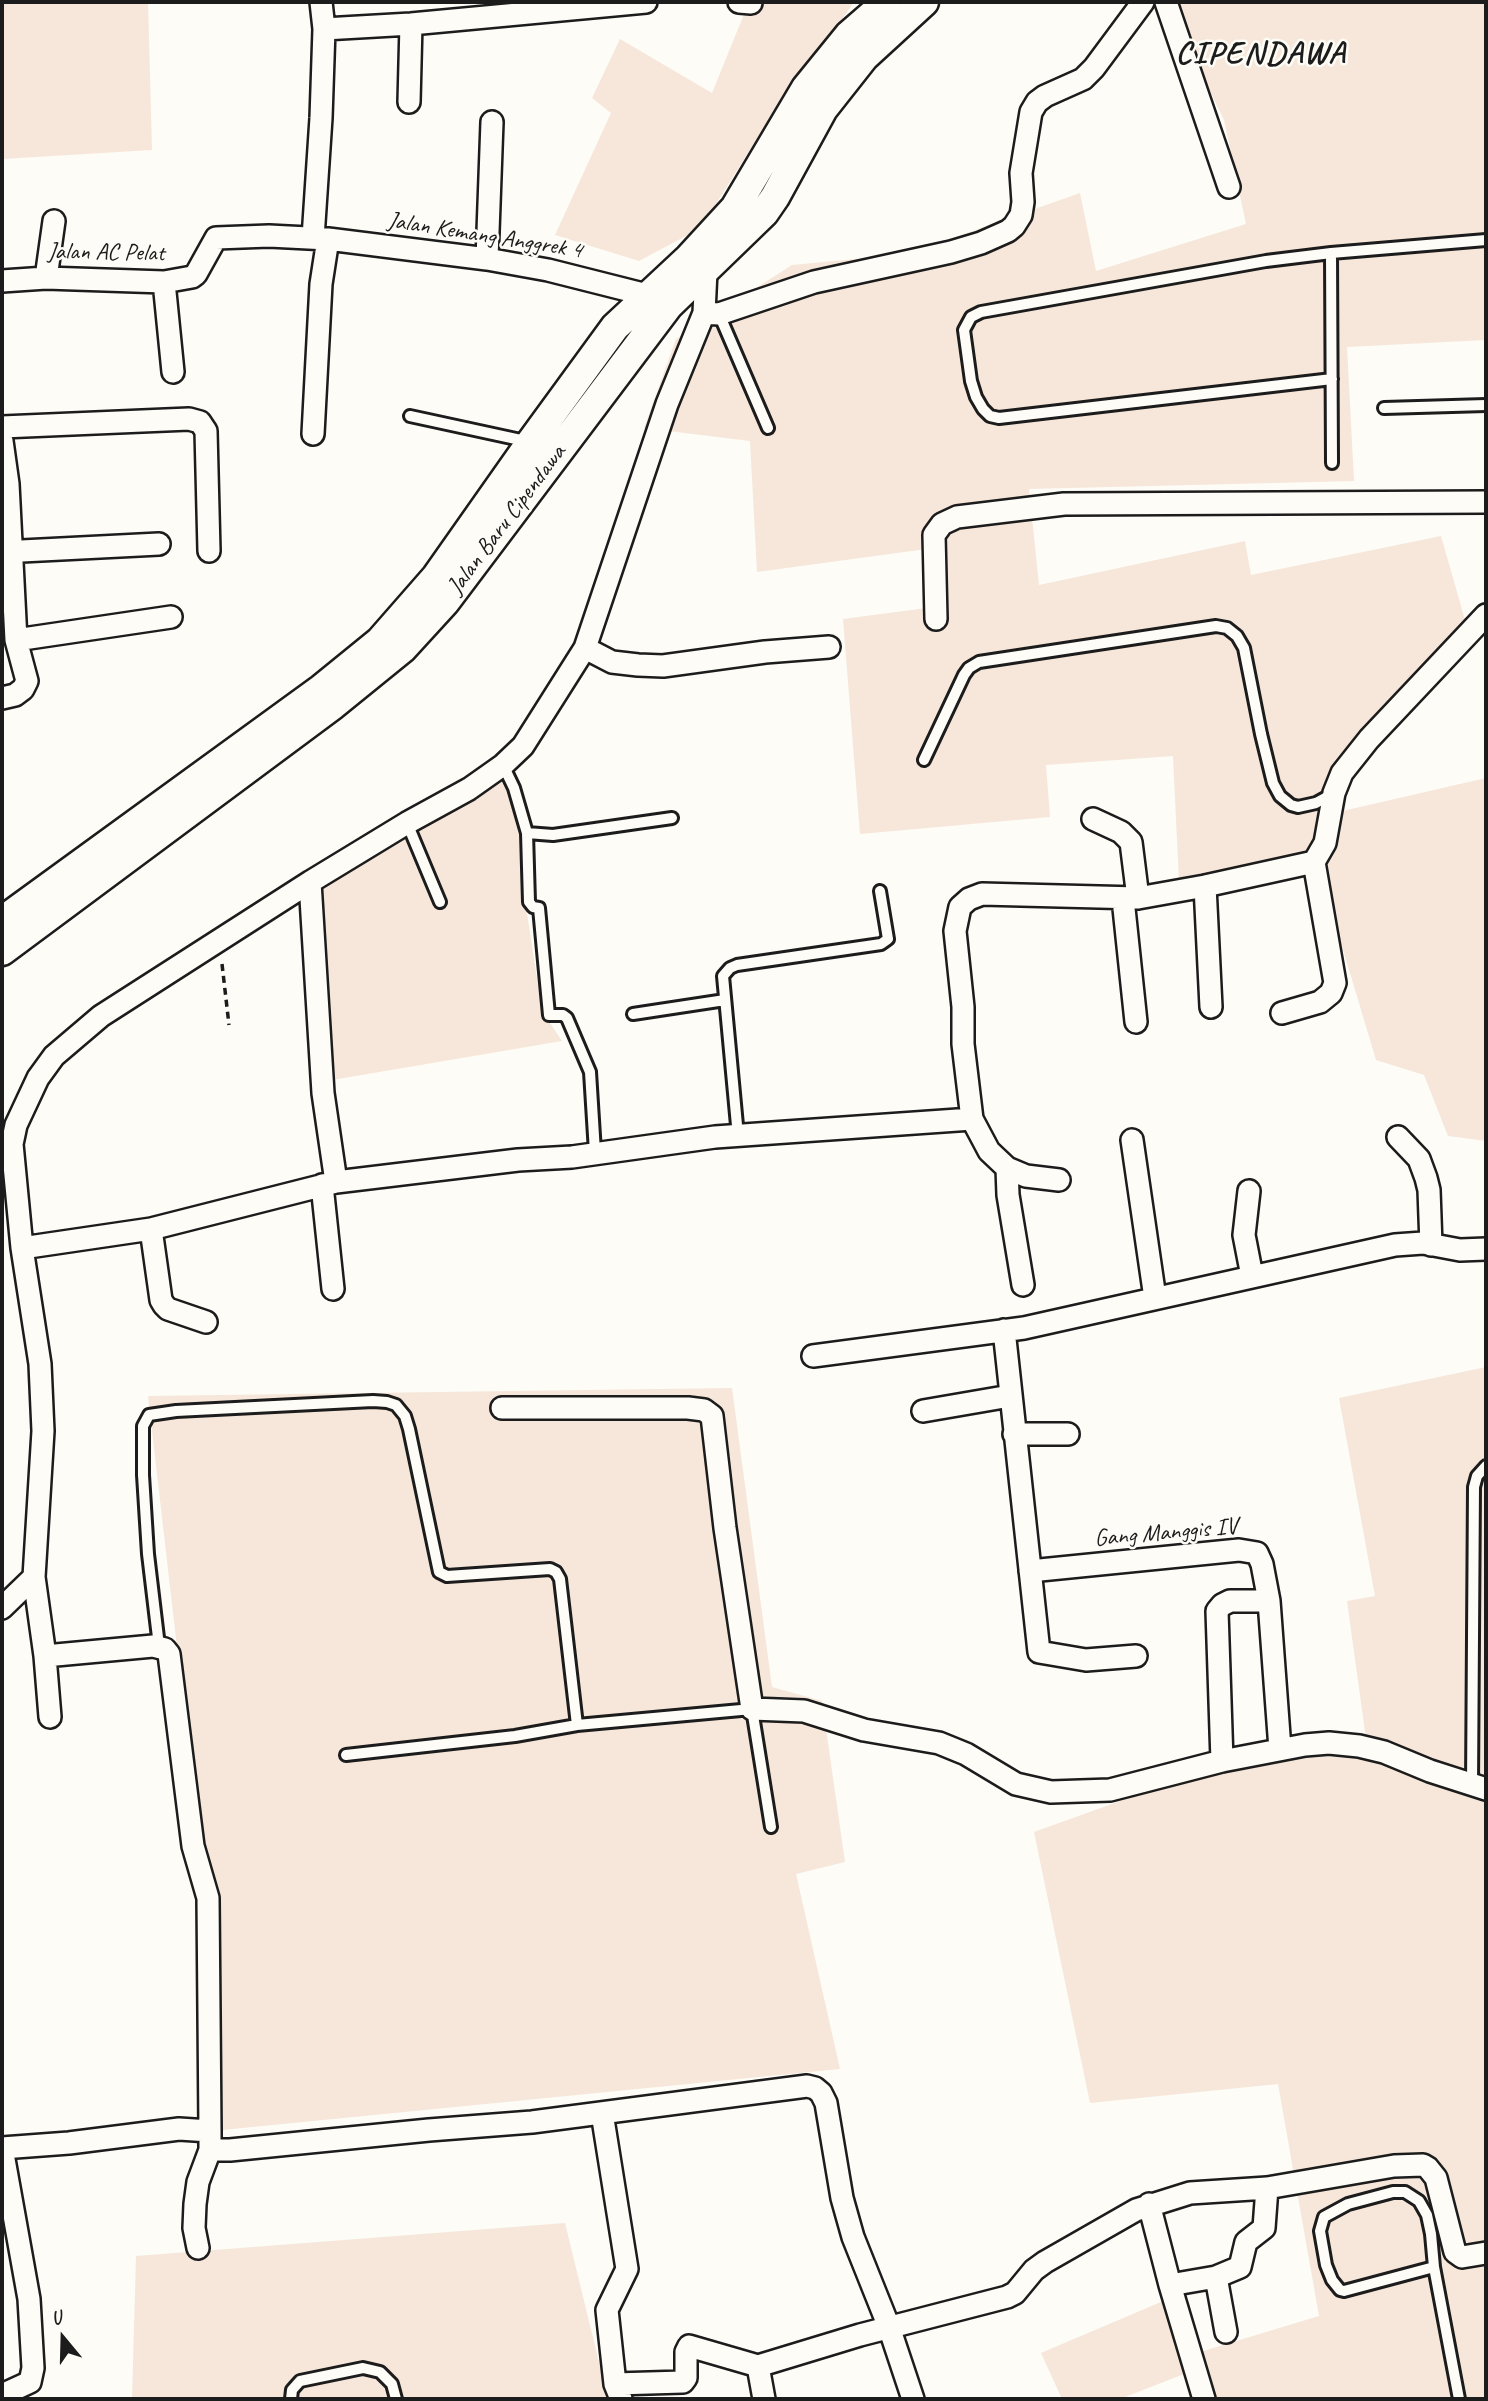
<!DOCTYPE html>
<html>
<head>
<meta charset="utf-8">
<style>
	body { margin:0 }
	#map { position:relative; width:1488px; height:2401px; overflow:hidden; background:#fdfcf7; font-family:Caveat,sans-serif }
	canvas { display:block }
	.frame { position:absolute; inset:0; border:4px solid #1c1c1c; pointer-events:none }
	.north { position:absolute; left:28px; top:2303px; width:70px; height:70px; -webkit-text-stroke:5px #fdfcf7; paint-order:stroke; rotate:341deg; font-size:19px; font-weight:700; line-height:28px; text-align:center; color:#1c1c1c }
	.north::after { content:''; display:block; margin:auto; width:24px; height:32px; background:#1c1c1c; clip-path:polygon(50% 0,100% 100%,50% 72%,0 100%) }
</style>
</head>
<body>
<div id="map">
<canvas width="1488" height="2401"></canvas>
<div class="frame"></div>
<div class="north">U</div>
</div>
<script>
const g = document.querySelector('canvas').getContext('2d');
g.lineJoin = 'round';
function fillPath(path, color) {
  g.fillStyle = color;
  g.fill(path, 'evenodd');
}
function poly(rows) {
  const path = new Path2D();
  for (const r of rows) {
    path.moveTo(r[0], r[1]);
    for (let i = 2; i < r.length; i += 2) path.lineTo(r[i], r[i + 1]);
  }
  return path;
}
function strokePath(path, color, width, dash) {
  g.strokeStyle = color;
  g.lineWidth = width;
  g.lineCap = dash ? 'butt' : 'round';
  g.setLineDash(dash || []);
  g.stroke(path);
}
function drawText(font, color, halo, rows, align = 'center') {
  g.font = font + ' Caveat,sans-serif';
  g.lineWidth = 5;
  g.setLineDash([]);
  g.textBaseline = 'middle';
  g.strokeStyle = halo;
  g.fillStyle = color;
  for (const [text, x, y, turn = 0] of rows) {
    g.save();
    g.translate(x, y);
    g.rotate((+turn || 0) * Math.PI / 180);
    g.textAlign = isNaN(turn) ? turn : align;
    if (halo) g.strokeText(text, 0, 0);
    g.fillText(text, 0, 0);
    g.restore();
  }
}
const built = poly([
	[2,2,148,2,152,150,2,159],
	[749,2,854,2,756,140,701,228,639,261,555,235,611,113,592,98,620,39,712,93],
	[1167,2,1486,2,1486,340,1347,347,1354,481,1029,489,1039,585,1245,541,1251,575,1441,536,1467,627,1338,769,1334,813,1486,778,1486,1141,1448,1136,1424,1075,1376,1060,1315,856,1179,882,1173,756,1046,765,1050,817,860,834,843,619,942,606,941,547,757,572,750,441,644,428,676,339,792,265,908,254,1080,193,1096,271,1246,224,1224,120],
	[500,769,522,829,524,894,542,1011,562,1041,326,1081,312,874],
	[1486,1367,1486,2399,1211,2399,1202,2367,1120,2399,1062,2399,1041,2353,1175,2296,1200,2352,1319,2316,1278,2084,1090,2103,1034,1832,1290,1740,1366,1739,1347,1601,1375,1596,1339,1398],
	[732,1388,772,1687,822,1701,845,1862,796,1874,840,2069,222,2130,214,1878,199,1838,148,1396],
	[565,2223,608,2399,132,2399,136,2256]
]);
const path = poly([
	[222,964,229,1025]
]);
const service = poly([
	[1331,253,1332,463],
	[719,314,768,428],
	[1332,379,999,418,990,416,983,409,976,397,971,381,964,330,971,317,981,312,1266,261,1331,253,1486,240],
	[1384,408,1486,405],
	[410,416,530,442],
	[924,760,964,675,969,668,979,662,1216,626,1227,628,1237,636,1244,648,1261,734,1273,783,1280,796,1291,805,1298,807,1316,803,1334,793],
	[503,765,514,788,527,833,529,902,533,907,539,908,549,1015,563,1015,567,1018,590,1072,595,1152],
	[407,823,440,902],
	[527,833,553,835,672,818],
	[633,1014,725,1000],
	[738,1136,723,976,730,968,737,965,881,944,888,939,880,891],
	[159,1646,148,1554,143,1475,143,1426,149,1415,176,1411,373,1401,387,1402,396,1405,405,1416,409,1429,439,1572,447,1576,550,1569,556,1572,560,1579,577,1725],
	[346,1755,515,1736,577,1725,752,1709,771,1827],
	[1472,1786,1474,1487,1477,1476,1486,1466],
	[1434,2267,1344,2291,1340,2290,1332,2280,1326,2265,1320,2231,1324,2217,1348,2204,1393,2192,1405,2192,1419,2201,1427,2215,1431,2234,1434,2267,1459,2399],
	[291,2399,292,2390,300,2381,363,2368,380,2372,392,2384,396,2399]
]);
const minor = poly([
	[321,2,324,29],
	[739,2,751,3],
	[1166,2,1229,187],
	[409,102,411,24],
	[313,238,321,118,324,29,411,24,646,2],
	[487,259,492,122],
	[46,278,54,221],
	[2,281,46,278,164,282,192,277,196,274,216,238,269,236,328,239,487,259,548,270,647,295],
	[164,282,173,372],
	[704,313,719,314,814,282,951,252,981,243,1008,231,1014,226,1021,215,1023,202,1021,173,1031,112,1037,102,1045,96,1083,79,1094,68,1143,2],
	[2,427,189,419,200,422,206,431,209,551],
	[313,434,321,284,328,239],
	[2,441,8,484,16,640,27,681,23,689,15,695,2,698],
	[2,552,159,544],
	[936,619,934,535,942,524,957,517,1064,504,1486,502],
	[16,640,171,617],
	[585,648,612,662,638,665,663,666,765,652,829,647],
	[1093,819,1121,832,1131,842,1138,898],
	[310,882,323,1093,336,1182],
	[1205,886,1211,1007],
	[1123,899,1136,1022],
	[1282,1013,1320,1002,1331,993,1335,983,1314,862],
	[1398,1137,1419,1159,1426,1178,1429,1190,1431,1245],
	[1132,1140,1155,1298],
	[1007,1168,1008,1195,1023,1285],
	[1059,1180,1026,1176,1007,1168,989,1151,972,1119,963,1044,963,1007,955,931,960,907,969,899,982,894,1138,898,1205,886,1314,862,1325,843,1334,793,1342,773,1369,739,1486,615],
	[322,1185,333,1289],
	[1249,1191,1244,1235,1252,1276],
	[151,1229,161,1300,164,1305,168,1309,206,1322],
	[22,1248,151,1229,336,1182,518,1160,572,1157,715,1137,972,1119],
	[1004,1330,1039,1652,1086,1660,1136,1656],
	[813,1356,1024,1328,1395,1245,1423,1243,1460,1250,1486,1249],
	[502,1408,688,1408,704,1410,712,1416,725,1528,752,1709,804,1711,864,1730,939,1743,966,1754,1016,1784,1051,1792,1110,1790,1222,1761,1305,1745,1329,1743,1359,1746,1384,1752,1430,1771,1486,1789],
	[923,1411,1010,1396],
	[1014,1434,1068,1434],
	[1030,1571,1239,1550,1257,1553,1262,1564,1269,1601,1280,1749],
	[2,1608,34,1577,43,1431,40,1364,22,1248,12,1144,16,1125,38,1078,54,1056,101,1016,310,882,407,823,469,789,503,765,523,746,585,648,667,404,704,313,706,271,700,266],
	[45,1656,50,1717],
	[1222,1761,1217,1611,1222,1605,1230,1601,1269,1601],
	[602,2113,627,2269,607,2310,615,2384,621,2399],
	[210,2131,210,2150,230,2150,429,2130,532,2122,807,2086,815,2088,821,2093,826,2103,842,2198,853,2237,889,2327,913,2399],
	[1149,2204,1170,2285,1204,2399],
	[198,2248,194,2228,195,2204,198,2182,210,2150],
	[1216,2277,1240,2267,1246,2242,1264,2228,1267,2188],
	[1170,2285,1216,2277,1226,2332],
	[758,2366,764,2399],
	[615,2384,683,2382,686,2378,686,2352,689,2346,758,2366,860,2335,1007,2297,1015,2293,1034,2270,1045,2262,1136,2210,1190,2193,1267,2188,1394,2166,1423,2165,1428,2168,1436,2178,1455,2252,1462,2257,1486,2253],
	[2,2395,30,2382,33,2368,29,2299,2,2148,69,2143,179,2129,210,2131,208,1898,193,1846,169,1654,165,1649,153,1646,45,1656,34,1577]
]);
const secondary = poly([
	[2,921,321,689,380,641,436,577,531,442,615,327,689,258,735,208,806,88,849,35,887,2],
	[2,951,333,705,402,649,445,602,668,306,764,213,775,197,823,109,864,57,924,2]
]);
const streetNames = [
	["Jalan Kemang Anggrek 4",485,236,9],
	["Jalan AC Pelat",106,253,1],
	["Jalan Baru Cipendawa",507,520,-53],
	["Gang Manggis IV",1166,1533,-5]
];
const districtNames = [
	["CIPENDAWA",1261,55]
];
fillPath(built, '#f6e7da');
strokePath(service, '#1c1c1c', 16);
strokePath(minor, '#1c1c1c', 26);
strokePath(secondary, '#1c1c1c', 33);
strokePath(path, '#1c1c1c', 3.5, [7, 5]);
strokePath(service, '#fdfcf7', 10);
strokePath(minor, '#fdfcf7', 21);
strokePath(secondary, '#fdfcf7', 28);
drawText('24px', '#1c1c1c', '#fdfcf7', streetNames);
g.letterSpacing = '2px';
drawText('bold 32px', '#1c1c1c', '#fdfcf7', districtNames);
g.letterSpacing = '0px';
</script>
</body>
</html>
